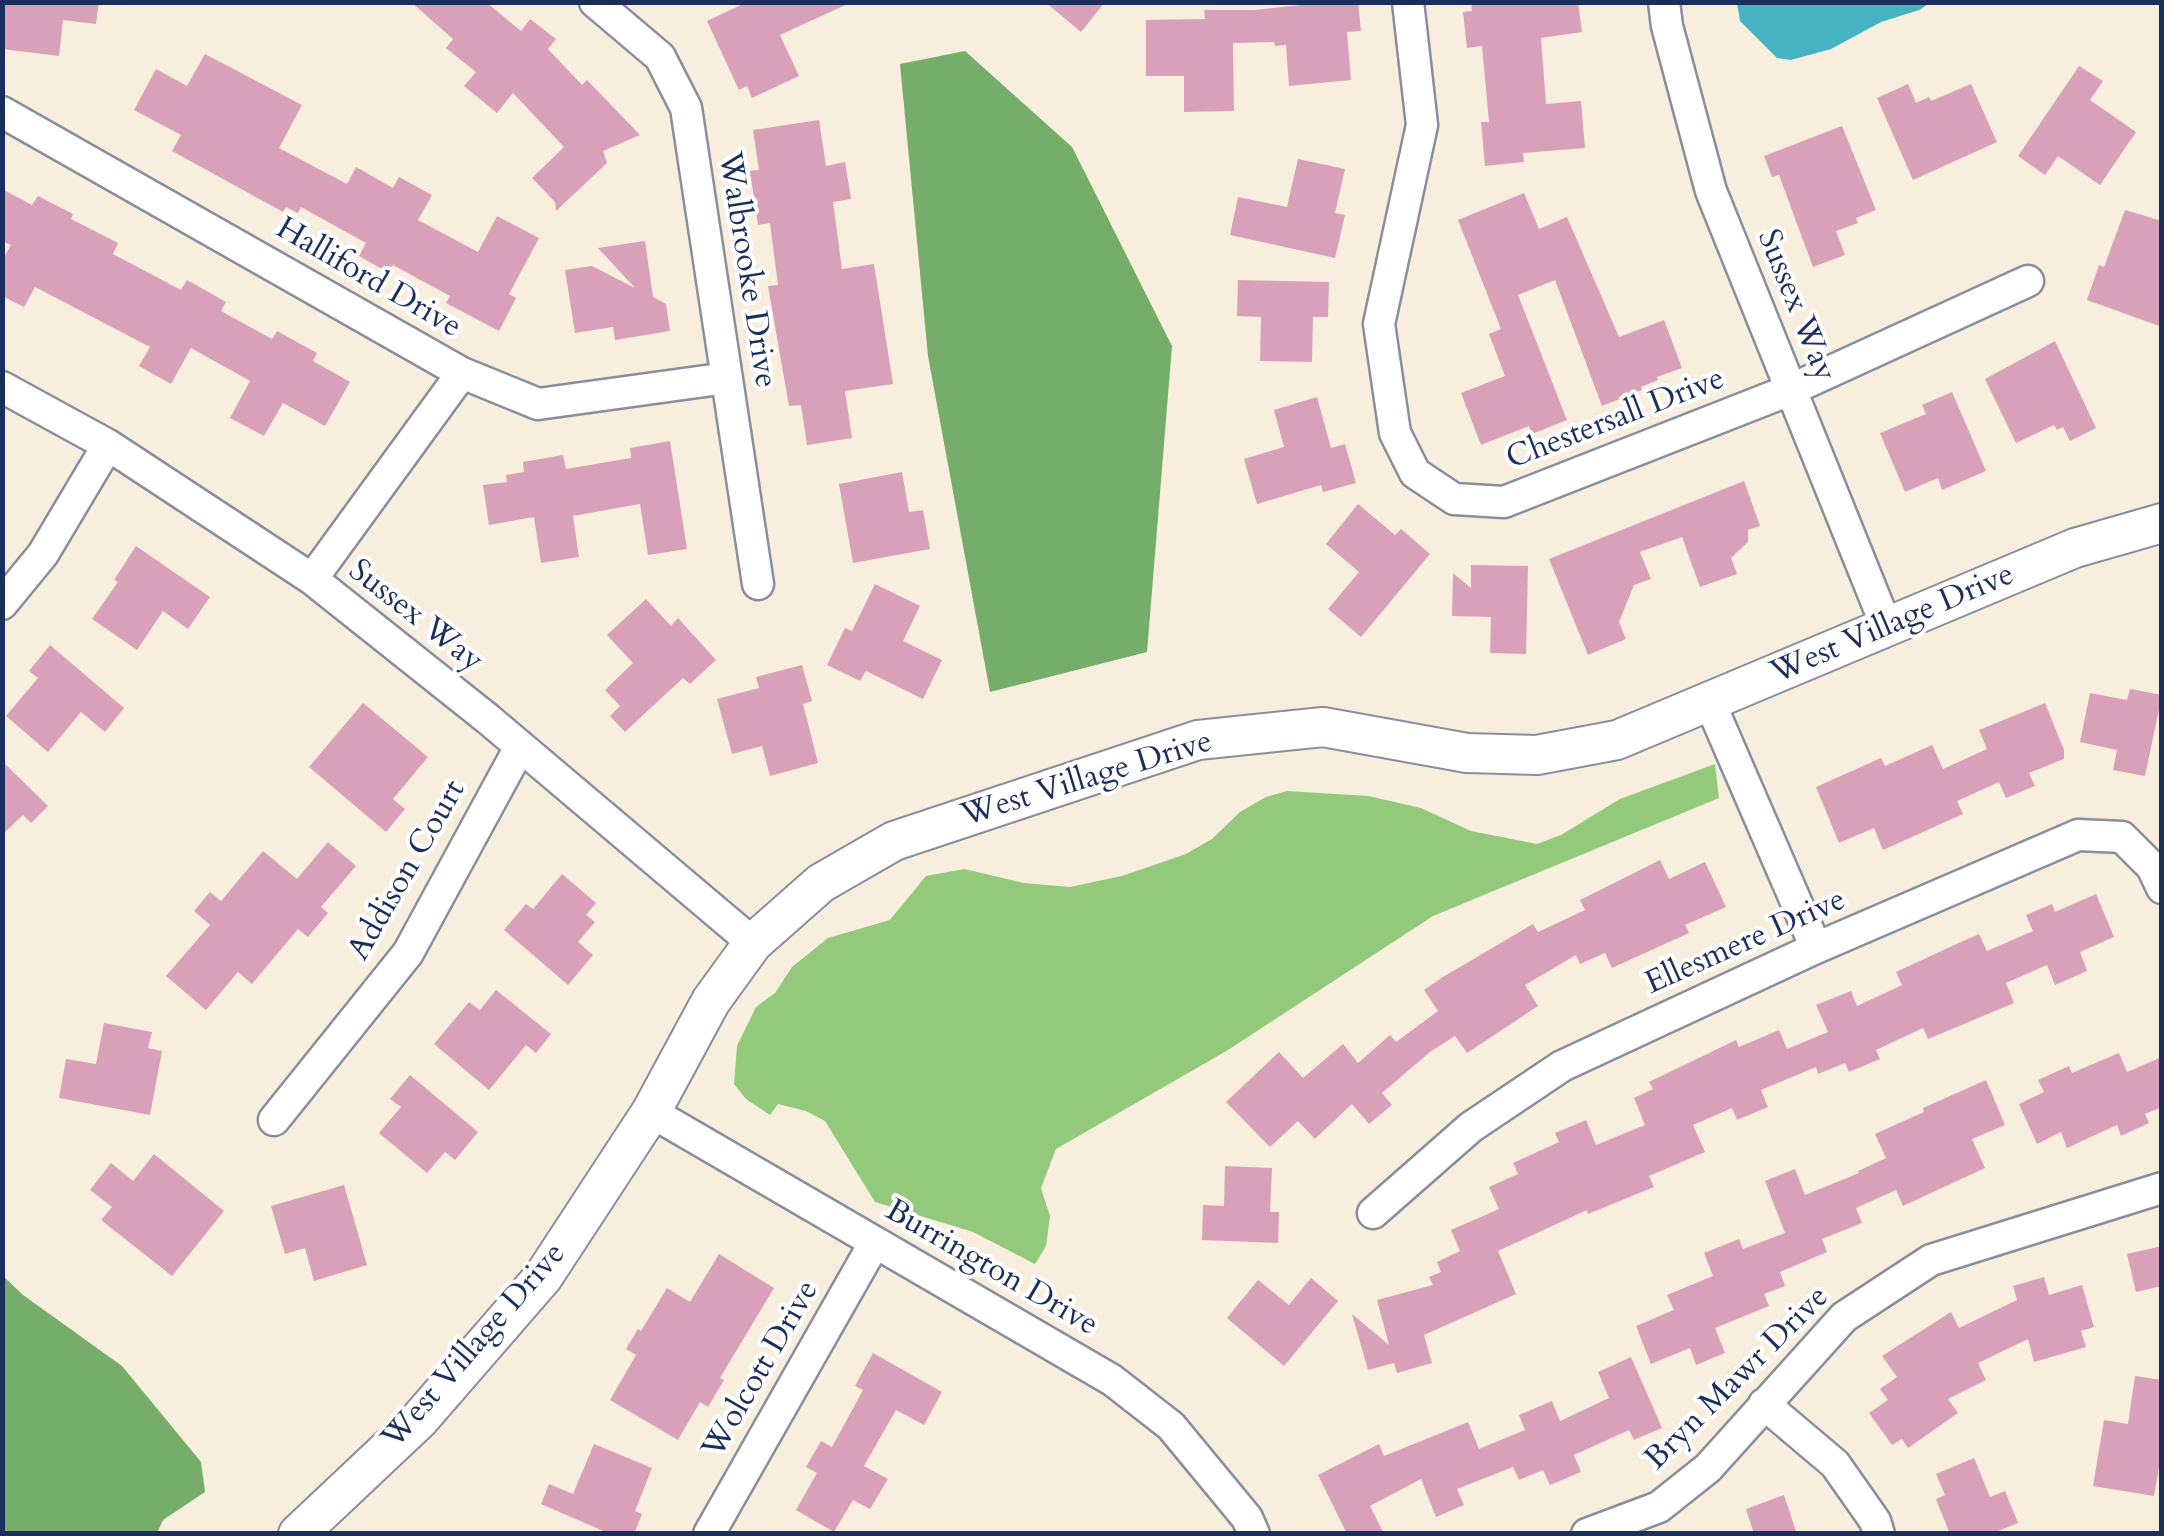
<!DOCTYPE html>
<html>
<head>
<meta charset="utf-8">
<style>
	body { margin:0 }
	#map { position:relative; width:2164px; height:1536px; overflow:hidden; background:#f7eedd; font-family:Cardo,serif }
	canvas { display:block }
	.frame { position:absolute; inset:0; border:5px solid #1b2f5e; pointer-events:none }
</style>
</head>
<body>
<div id="map">
<canvas width="2164" height="1536"></canvas>
<div class="frame"></div>
</div>
<script>
const g = document.querySelector('canvas').getContext('2d');
g.lineJoin = 'round';
function fillPath(path, color) {
  g.fillStyle = color;
  g.fill(path, 'evenodd');
}
function poly(rows) {
  const path = new Path2D();
  for (const r of rows) {
    path.moveTo(r[0], r[1]);
    for (let i = 2; i < r.length; i += 2) path.lineTo(r[i], r[i + 1]);
  }
  return path;
}
function strokePath(path, color, width, dash) {
  g.strokeStyle = color;
  g.lineWidth = width;
  g.lineCap = dash ? 'butt' : 'round';
  g.setLineDash(dash || []);
  g.stroke(path);
}
function drawText(font, color, halo, rows, align = 'center') {
  g.font = font + ' Cardo,serif';
  g.lineWidth = 8;
  g.setLineDash([]);
  g.textBaseline = 'middle';
  g.strokeStyle = halo;
  g.fillStyle = color;
  for (const [text, x, y, turn = 0] of rows) {
    g.save();
    g.translate(x, y);
    g.rotate((+turn || 0) * Math.PI / 180);
    g.textAlign = isNaN(turn) ? turn : align;
    if (halo) g.strokeText(text, 0, 0);
    g.fillText(text, 0, 0);
    g.restore();
  }
}
const green = poly([
	[1715,764,1719,798,1433,916,1228,1050,1056,1149,1041,1188,1050,1216,1046,1246,1035,1264,973,1232,875,1202,825,1121,806,1111,778,1104,770,1115,746,1099,734,1084,737,1046,756,1007,775,993,792,967,828,938,890,920,926,876,964,869,1024,883,1070,887,1122,876,1186,854,1212,839,1240,812,1266,797,1287,791,1368,796,1421,808,1471,831,1537,844,1561,835,1620,799]
]);
const forest = poly([
	[965,51,1072,147,1172,346,1147,652,990,692,928,356,900,64],
	[3,1276,23,1295,122,1366,201,1462,205,1492,163,1520,157,1533,3,1533]
]);
const water = poly([
	[1737,3,1737,2,1930,3,1919,10,1881,22,1831,49,1791,60,1777,58,1740,21]
]);
const building = poly([
	[2,2,99,2,96,24,63,20,59,56,2,49],
	[411,2,486,2,521,31,530,19,556,39,548,49,582,85,587,80,640,135,603,151,607,163,556,211,555,202,532,178,564,147,513,93,497,113,464,86,476,72,446,48,453,39],
	[747,2,852,2,780,35,799,76,752,98,747,86,739,90,707,21],
	[1045,2,1105,2,1081,32],
	[1329,2,1358,2,1361,31,1347,32,1351,80,1289,86,1286,45,1275,46,1274,42,1233,43,1234,111,1184,112,1184,76,1146,76,1146,20,1205,19,1204,10,1254,10],
	[1471,2,1578,2,1582,32,1541,38,1546,104,1581,101,1585,148,1523,153,1524,162,1485,166,1481,122,1489,122,1482,46,1467,48,1463,12,1472,11],
	[205,54,302,105,279,148,347,184,356,167,393,188,399,177,432,195,418,220,478,252,497,216,539,238,509,294,516,298,499,331,446,303,450,296,393,265,389,273,359,256,366,243,301,207,298,213,286,207,283,212,172,151,181,135,134,110,156,69,187,86],
	[2079,66,2103,81,2090,100,2136,132,2100,185,2058,156,2045,175,2018,156],
	[1908,84,1916,103,1929,97,1931,101,1971,84,1997,142,1913,180,1877,98],
	[819,120,826,166,845,162,851,199,833,202,842,269,874,264,893,384,845,391,852,438,807,445,801,405,789,406,768,286,778,285,770,223,758,225,750,171,759,170,753,130],
	[1842,126,1876,210,1856,218,1858,223,1836,231,1845,255,1813,267,1779,175,1772,177,1764,156],
	[1298,159,1345,169,1335,213,1345,215,1335,258,1230,235,1238,197,1287,207],
	[2,189,32,205,38,196,73,214,71,219,118,243,113,254,181,290,187,280,226,302,221,311,272,339,277,331,317,353,313,361,350,382,325,426,283,403,264,436,230,418,250,381,191,348,171,384,139,366,150,347,35,287,24,307,2,296,2,261,11,245,2,241],
	[1524,193,1539,229,1567,217,1619,337,1664,320,1682,368,1657,377,1658,380,1641,387,1642,390,1602,406,1555,280,1518,295,1567,420,1532,434,1529,426,1481,445,1461,393,1505,376,1489,334,1501,329,1458,220],
	[2125,210,2162,221,2162,327,2087,300,2099,265,2104,267],
	[645,241,653,297,666,304,670,331,615,340,613,327,575,333,565,270,592,266,635,288,598,248],
	[1238,280,1329,282,1328,317,1313,317,1312,362,1260,361,1261,317,1237,316],
	[2055,341,2096,428,2070,441,2063,427,2057,430,2054,425,2016,443,1985,379],
	[1952,392,1986,471,1942,490,1938,478,1905,492,1880,433,1926,414,1922,405],
	[1317,397,1331,448,1345,444,1356,483,1323,492,1321,485,1257,504,1244,459,1284,447,1274,410],
	[670,441,687,549,648,555,640,504,573,516,579,557,541,563,534,517,489,525,483,485,507,482,506,475,524,472,523,462,563,455,566,469,631,458,630,448],
	[902,472,909,512,923,510,930,549,853,563,839,484],
	[1744,481,1760,526,1748,530,1748,542,1731,558,1737,574,1700,587,1682,537,1640,552,1651,579,1634,585,1619,622,1626,639,1588,655,1549,559],
	[1358,504,1395,535,1401,529,1430,554,1361,637,1328,609,1359,572,1326,544],
	[136,546,210,597,188,629,163,611,137,650,92,619,118,582,114,580],
	[1471,565,1528,566,1526,654,1490,653,1491,617,1452,616,1453,573,1471,588],
	[875,584,920,606,903,641,942,660,923,699,866,671,860,681,827,665,845,628,852,631],
	[646,599,671,626,678,618,716,660,690,684,683,678,625,732,610,716,620,706,605,690,633,663,607,635],
	[50,645,124,708,105,732,81,712,48,752,6,716,38,678,29,671],
	[802,665,812,701,803,704,818,763,770,776,762,746,732,754,717,699,759,688,756,677],
	[2130,689,2162,695,2145,776,2113,770,2117,750,2080,742,2090,693,2127,700],
	[363,703,428,757,393,799,405,809,386,832,309,767],
	[2045,703,2064,750,2064,759,2029,773,2035,786,2006,798,1999,782,1957,801,1963,814,1883,850,1874,828,1839,843,1816,787,1881,758,1885,766,1932,745,1943,769,1987,749,1979,730],
	[2,761,48,806,31,823,23,815,2,835],
	[328,842,356,866,321,907,328,913,308,937,298,929,252,984,238,972,206,1010,166,976,210,925,194,911,210,892,221,901,263,851,297,879],
	[1660,860,1669,879,1705,862,1726,907,1685,925,1689,933,1612,968,1605,953,1580,964,1576,955,1525,985,1538,1006,1467,1053,1455,1036,1430,1052,1382,1093,1392,1105,1369,1124,1352,1104,1315,1139,1298,1121,1270,1147,1226,1102,1279,1052,1303,1078,1343,1044,1358,1063,1390,1035,1396,1042,1438,1011,1424,990,1443,977,1533,924,1538,932,1585,910,1580,900],
	[562,874,596,903,586,915,595,922,578,942,593,955,568,985,504,930,526,904,533,909],
	[2096,894,2114,937,2080,952,2087,971,2055,985,2047,965,2006,983,2014,1003,1928,1039,1923,1028,1876,1050,1880,1059,1849,1072,1845,1063,1818,1074,1816,1067,1761,1090,1768,1107,1737,1120,1732,1108,1693,1125,1705,1152,1649,1176,1654,1187,1588,1214,1587,1210,1498,1251,1516,1294,1424,1335,1432,1363,1397,1373,1394,1363,1368,1370,1352,1314,1389,1345,1377,1300,1433,1285,1429,1277,1441,1272,1437,1262,1460,1251,1451,1230,1499,1209,1489,1187,1518,1174,1513,1163,1559,1142,1555,1133,1586,1120,1596,1145,1645,1125,1634,1098,1653,1089,1649,1082,1736,1040,1739,1047,1779,1030,1787,1049,1828,1032,1816,1005,1851,991,1857,1006,1902,985,1896,972,1950,947,1979,934,1987,951,2033,931,2026,915,2052,904,2055,912],
	[496,990,551,1034,536,1053,526,1045,489,1090,434,1044,469,1002,480,1010],
	[104,1023,152,1032,148,1048,162,1051,150,1115,59,1098,66,1059,96,1064],
	[2119,1053,2127,1072,2162,1057,2162,1107,2145,1114,2149,1123,2121,1136,2117,1125,2067,1148,2061,1132,2037,1144,2019,1104,2044,1092,2038,1080,2069,1066,2072,1073],
	[410,1075,478,1132,455,1160,445,1152,427,1173,379,1133,401,1107,390,1099],
	[1986,1080,2005,1125,1972,1139,1985,1168,1903,1206,1896,1190,1856,1208,1862,1223,1822,1239,1827,1252,1780,1272,1785,1286,1764,1294,1769,1306,1715,1328,1725,1353,1696,1365,1690,1348,1651,1364,1636,1326,1674,1310,1667,1295,1713,1276,1704,1253,1739,1239,1743,1249,1785,1233,1765,1181,1795,1169,1805,1195,1859,1173,1858,1171,1886,1158,1875,1134,1924,1112,1923,1108],
	[154,1154,224,1211,172,1276,101,1220,112,1207,90,1190,111,1163,133,1181],
	[1225,1166,1272,1168,1270,1212,1279,1212,1278,1243,1202,1240,1203,1205,1224,1206],
	[344,1185,367,1265,314,1281,305,1248,285,1254,271,1206],
	[2162,1246,2162,1286,2136,1292,2127,1254],
	[719,1254,774,1288,720,1378,724,1380,708,1407,700,1402,678,1440,610,1400,636,1355,626,1349,638,1329,641,1331,667,1288,690,1302],
	[2044,1277,2049,1295,2082,1285,2094,1327,2081,1331,2086,1347,2034,1362,2028,1339,1978,1363,1986,1380,1948,1399,1958,1413,1908,1448,1902,1439,1892,1445,1869,1413,1888,1400,1880,1389,1897,1377,1882,1356,1951,1312,1959,1328,2017,1300,2013,1286],
	[1311,1278,1338,1301,1284,1366,1227,1318,1258,1280,1289,1305],
	[873,1353,942,1392,924,1425,896,1410,864,1466,888,1479,870,1509,853,1500,834,1532,796,1510,817,1473,806,1467,821,1441,832,1447,863,1390,855,1386],
	[1631,1357,1662,1428,1634,1440,1629,1430,1574,1455,1581,1472,1550,1485,1543,1470,1519,1480,1513,1467,1457,1489,1464,1505,1436,1517,1421,1479,1370,1506,1384,1534,1347,1534,1318,1475,1379,1444,1384,1456,1468,1422,1479,1449,1525,1430,1519,1415,1552,1401,1560,1421,1609,1398,1598,1372],
	[2135,1376,2162,1380,2162,1450,2154,1496,2093,1486,2104,1420,2128,1424],
	[594,1444,652,1468,635,1511,642,1514,634,1534,610,1534,541,1504,549,1484,573,1494],
	[1974,1458,1990,1497,2005,1491,2018,1523,1991,1534,1950,1534,1936,1499,1945,1495,1936,1474],
	[1784,1495,1797,1534,1754,1534,1746,1509]
]);
const minor = poly([
	[595,2,660,57,686,108,758,584],
	[1408,2,1422,125,1379,324,1395,433,1415,473,1454,499,1504,502,1790,390,2028,281],
	[1664,2,1667,26,1711,191,1887,628],
	[2,112,462,373,538,404,727,378],
	[2,387,108,445,312,579,488,719,753,943],
	[312,579,462,373],
	[2,604,43,554,108,445],
	[1710,703,1816,948],
	[651,1112,1112,1380,1171,1426,1247,1518,1254,1534],
	[274,1120,408,953,520,747],
	[1373,1213,1471,1127,1562,1066,1816,948,2078,835,2122,837,2152,867,2162,888],
	[1764,1404,1835,1464,1875,1521,1879,1534],
	[709,1534,875,1242],
	[1587,1534,1659,1507,1708,1468,1844,1317,1931,1260,2162,1188]
]);
const tertiary = poly([
	[298,1534,419,1420,543,1277,651,1112,711,1001,753,943,821,883,894,841,1198,740,1323,727,1467,753,1537,755,1617,740,2075,548,2162,523]
]);
const streetNames = [
	["Walbrooke Drive",746,270,81],
	["Halliford Drive",368,279,30],
	["Sussex Way",1795,306,68],
	["Chestersall Drive",1616,420,-21],
	["Sussex Way",415,617,38],
	["West Village Drive",1893,625,-23],
	["West Village Drive",1087,780,-17],
	["Addison Court",408,871,-60],
	["Ellesmere Drive",1746,943,-24],
	["Burrington Drive",991,1269,30],
	["West Village Drive",475,1347,-49],
	["Wolcott Drive",762,1370,-60],
	["Bryn Mawr Drive",1738,1379,-45]
];
fillPath(green, '#92c97b');
fillPath(forest, '#75ad6b');
fillPath(water, '#45b3c1');
fillPath(building, '#d8a1b9');
strokePath(minor, '#898e9e', 35);
strokePath(tertiary, '#898e9e', 42);
strokePath(minor, '#fff', 30);
strokePath(tertiary, '#fff', 38);
drawText('32px', '#1b2f5e', '#fff', streetNames);
</script>
</body>
</html>
